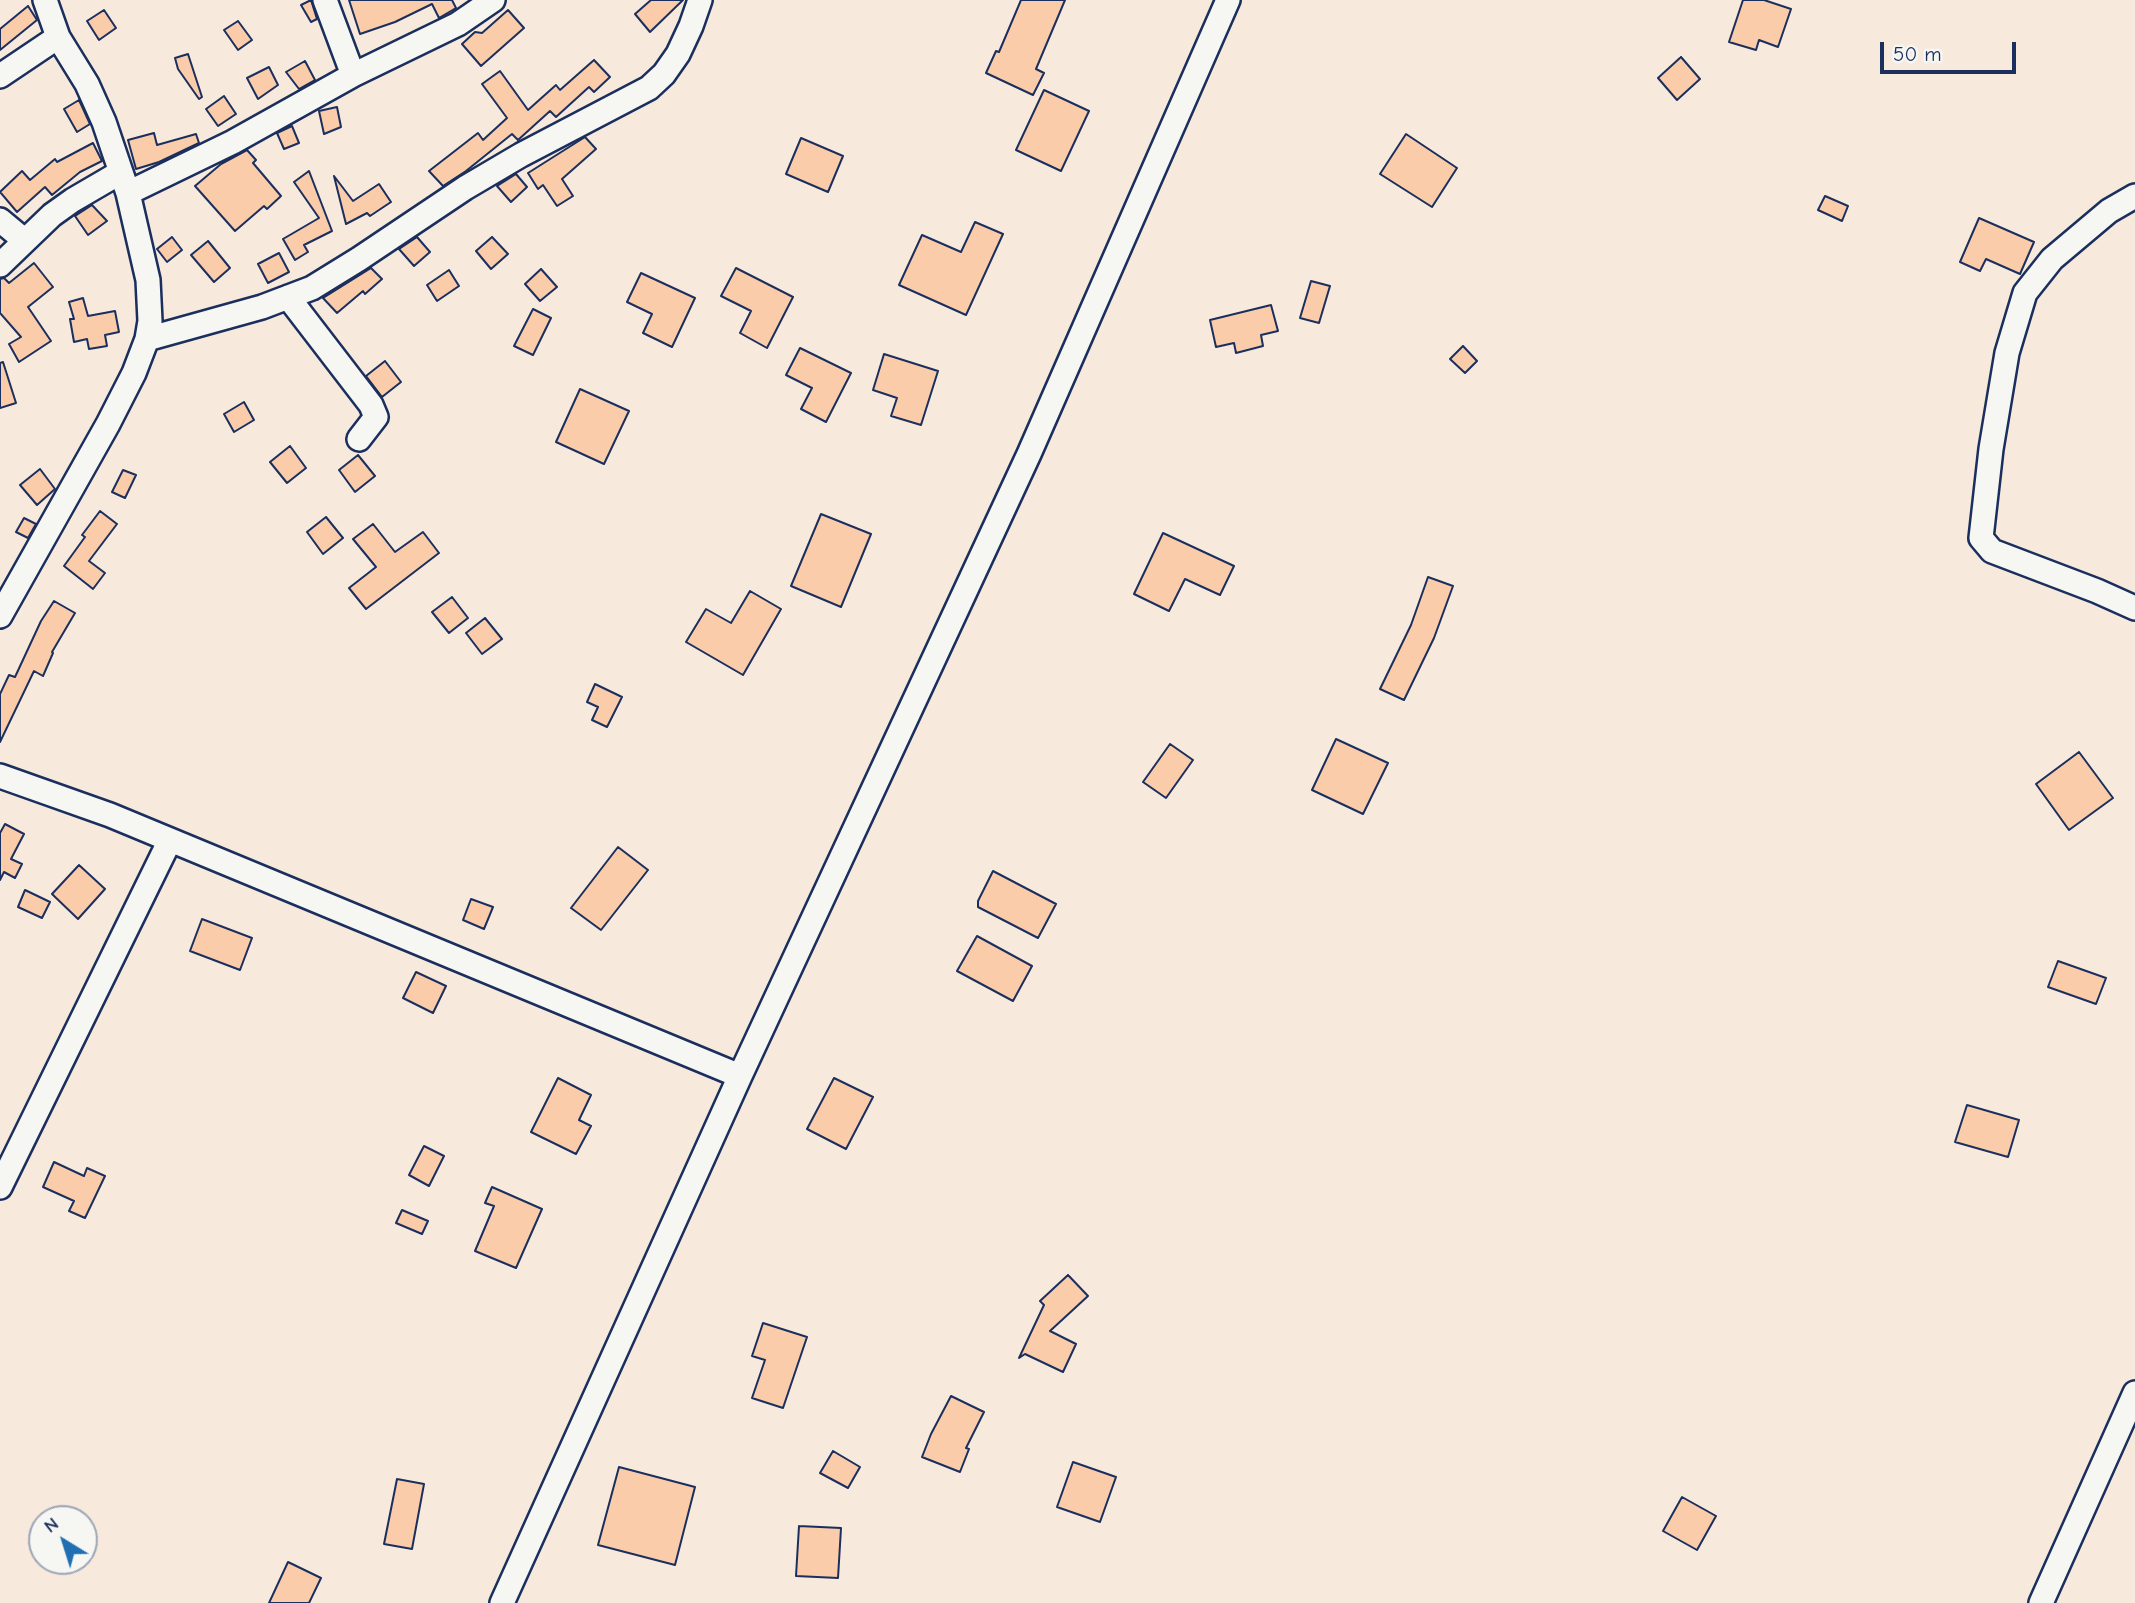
<!DOCTYPE html>
<html>
<head>
<meta charset="utf-8">
<style>
	body { margin:0 }
	#map { position:relative; width:2135px; height:1603px; overflow:hidden; background:#f7e9dc; font-family:"Comic Neue",sans-serif }
	canvas { display:block }
	.north { position:absolute; left:28px; top:1505px; width:70px; height:70px; box-sizing:border-box; background:#f6f6f2; border:2px solid #9ea6b7; border-radius:50%; rotate:322deg; font-size:19px; font-weight:700; line-height:28px; text-align:center; color:#1b2f5e }
	.north::after { content:''; display:block; margin:auto; width:24px; height:32px; background:#1f6fb2; clip-path:polygon(50% 0,100% 100%,50% 72%,0 100%) }
	.scale { position:absolute; left:1880px; top:42px; width:136px; height:32px; box-sizing:border-box; border:4px solid #1b2f5e; border-top:0; padding-left:9px; font-size:21px; line-height:24px; white-space:nowrap; color:#1b2f5e; -webkit-text-stroke:5px #f6f6f2; paint-order:stroke }
</style>
</head>
<body>
<div id="map">
<canvas width="2135" height="1603"></canvas>
<div class="north">N</div>
<div class="scale">50 m</div>
</div>
<script>
const g = document.querySelector('canvas').getContext('2d');
g.lineJoin = 'round';
function fillPath(path, color) {
  g.fillStyle = color;
  g.fill(path, 'evenodd');
}
function poly(rows) {
  const path = new Path2D();
  for (const r of rows) {
    path.moveTo(r[0], r[1]);
    for (let i = 2; i < r.length; i += 2) path.lineTo(r[i], r[i + 1]);
  }
  return path;
}
function strokePath(path, color, width, dash) {
  g.strokeStyle = color;
  g.lineWidth = width;
  g.lineCap = dash ? 'butt' : 'round';
  g.setLineDash(dash || []);
  g.stroke(path);
}
const building = poly([
	[311,0,317,19,311,22,301,5,311,0],
	[349,0,452,0,456,8,439,18,432,4,395,22,360,34,349,0],
	[651,0,683,0,650,32,635,14,651,0],
	[1021,0,1065,0,1036,69,1044,73,1033,95,986,73,996,51,999,52,1021,0],
	[1743,0,1764,0,1791,9,1778,47,1759,40,1756,50,1729,42,1743,0],
	[28,6,37,20,0,50,0,29,28,6],
	[104,10,116,28,99,40,87,21,104,10],
	[508,10,524,28,481,66,462,44,475,32,482,33,508,10],
	[238,21,252,40,238,50,224,30,238,21],
	[188,54,202,97,199,99,178,69,175,58,188,54],
	[1681,57,1700,79,1677,100,1658,78,1681,57],
	[594,60,610,77,594,92,589,87,556,117,550,111,518,140,512,134,466,171,443,186,429,171,478,133,483,140,507,118,482,84,500,71,528,110,556,85,560,90,594,60],
	[305,61,315,80,299,89,286,72,305,61],
	[269,67,278,85,258,99,247,78,269,67],
	[1044,90,1089,111,1061,171,1016,150,1044,90],
	[224,96,236,114,218,126,206,109,224,96],
	[79,100,90,124,77,132,64,109,79,100],
	[337,107,341,127,324,134,319,111,337,107],
	[292,126,299,143,284,149,277,133,292,126],
	[154,133,157,145,196,134,199,143,159,162,136,169,128,140,154,133],
	[1406,134,1457,168,1432,207,1380,174,1406,134],
	[585,137,596,149,562,179,573,196,557,206,543,185,538,189,528,173,585,137],
	[801,138,843,156,828,192,786,174,801,138],
	[93,143,102,161,80,172,52,195,45,187,17,212,0,192,22,171,30,180,55,159,57,162,93,143],
	[247,150,256,160,253,163,281,196,267,209,264,206,235,231,195,186,221,164,247,150],
	[309,171,332,231,304,245,308,252,295,260,283,239,319,218,294,182,309,171],
	[516,174,527,187,511,202,497,186,516,174],
	[334,176,353,201,379,184,391,202,370,216,367,213,346,224,334,176],
	[1825,196,1848,206,1842,221,1818,210,1825,196],
	[92,205,107,221,88,235,75,216,92,205],
	[1979,218,2034,242,2020,274,1986,259,1980,271,1960,262,1979,218],
	[975,222,1003,234,966,315,899,285,922,235,961,252,975,222],
	[172,237,182,250,167,262,157,249,172,237],
	[417,237,430,252,414,266,399,249,417,237],
	[492,237,508,254,491,269,476,251,492,237],
	[208,241,230,268,214,282,191,255,208,241],
	[279,253,289,272,268,283,258,264,279,253],
	[34,263,53,287,28,307,51,341,19,362,9,344,21,337,0,313,0,279,4,278,9,283,34,263],
	[371,268,382,279,365,294,363,291,337,313,323,298,371,268],
	[736,268,793,297,767,348,740,333,751,311,721,296,736,268],
	[541,269,557,287,540,301,525,284,541,269],
	[449,270,459,286,437,301,427,285,449,270],
	[641,273,695,298,672,347,643,333,652,314,627,302,641,273],
	[1311,281,1330,286,1319,323,1300,318,1311,281],
	[83,298,88,316,115,311,119,332,105,335,107,346,89,349,87,339,74,342,70,319,74,319,69,302,83,298],
	[1271,305,1278,331,1261,335,1263,346,1236,353,1234,343,1216,347,1210,320,1271,305],
	[533,309,551,318,533,355,514,346,533,309],
	[1463,346,1477,361,1465,373,1450,359,1463,346],
	[800,348,851,373,826,422,801,409,812,388,786,375,800,348],
	[884,354,938,371,921,425,891,416,897,398,873,390,884,354],
	[385,361,401,382,382,397,366,376,385,361],
	[3,362,16,403,0,408,0,363,3,362],
	[580,389,629,411,604,464,556,442,580,389],
	[244,402,254,420,234,432,224,414,244,402],
	[290,446,306,468,287,483,270,462,290,446],
	[358,455,375,476,355,492,339,470,358,455],
	[40,469,55,489,37,505,20,485,40,469],
	[123,470,136,475,125,498,112,492,123,470],
	[100,511,117,524,89,561,105,573,93,589,64,566,85,537,82,535,100,511],
	[821,514,871,534,841,607,791,586,821,514],
	[326,517,343,538,323,554,307,532,326,517],
	[24,518,36,524,28,538,16,532,24,518],
	[373,524,395,552,423,532,439,553,366,609,349,588,376,567,353,539,373,524],
	[1163,533,1234,566,1220,595,1185,579,1169,611,1134,594,1163,533],
	[1428,577,1453,586,1434,638,1404,700,1380,689,1411,625,1428,577],
	[750,591,781,609,743,675,686,642,706,609,731,623,750,591],
	[452,597,468,618,449,633,432,612,452,597],
	[54,601,75,613,52,652,53,653,43,676,34,671,0,742,0,694,9,675,15,677,41,621,54,601],
	[485,618,502,639,482,654,466,633,485,618],
	[595,684,622,697,607,727,592,720,598,707,587,702,595,684],
	[1336,739,1388,763,1363,814,1312,790,1336,739],
	[1170,744,1193,760,1166,798,1143,782,1170,744],
	[2079,752,2113,798,2069,830,2036,784,2079,752],
	[5,824,24,834,11,859,22,864,15,878,4,872,0,880,0,833,5,824],
	[618,847,648,870,601,930,571,908,618,847],
	[79,865,105,889,78,919,52,894,79,865],
	[993,871,1056,904,1038,938,978,907,978,901,993,871],
	[25,890,50,902,42,918,18,907,25,890],
	[471,899,493,907,484,929,463,920,471,899],
	[202,919,252,938,240,970,190,951,202,919],
	[977,936,1032,966,1013,1001,957,971,977,936],
	[2058,961,2106,978,2096,1004,2048,987,2058,961],
	[416,972,446,986,433,1013,403,998,416,972],
	[558,1078,591,1095,579,1120,591,1126,576,1154,531,1132,558,1078],
	[834,1078,873,1097,846,1149,807,1129,834,1078],
	[1967,1105,2019,1120,2008,1157,1955,1142,1967,1105],
	[424,1146,444,1156,429,1186,409,1175,424,1146],
	[54,1162,84,1176,87,1168,105,1176,85,1218,69,1211,74,1201,43,1187,54,1162],
	[492,1187,542,1209,516,1268,475,1251,494,1206,485,1203,492,1187],
	[402,1210,428,1221,422,1234,396,1223,402,1210],
	[1068,1275,1088,1296,1050,1331,1076,1344,1063,1372,1025,1354,1019,1358,1044,1305,1040,1301,1068,1275],
	[763,1323,807,1337,783,1408,752,1398,765,1360,752,1356,763,1323],
	[951,1396,984,1412,966,1448,969,1449,960,1472,922,1457,931,1434,951,1396],
	[833,1451,860,1467,848,1488,820,1473,833,1451],
	[1073,1462,1116,1477,1100,1522,1057,1507,1073,1462],
	[619,1467,695,1487,675,1565,598,1545,619,1467],
	[397,1479,424,1484,412,1549,384,1544,397,1479],
	[1682,1497,1716,1516,1697,1550,1663,1531,1682,1497],
	[799,1526,841,1528,838,1578,796,1576,799,1526],
	[288,1562,321,1578,309,1603,269,1603,288,1562]
]);
const minor = poly([
	[325,0,353,75],
	[0,76,58,37,45,0],
	[128,193,233,142,353,75,458,24,493,0],
	[2135,196,2109,211,2052,259,2025,293,2007,353,1991,449,1981,538,1992,551,2097,591,2135,608],
	[0,220,24,240],
	[0,265,52,215,73,200,121,172],
	[288,297,371,405,376,417,359,439],
	[147,339,262,307,312,288,359,259,465,188,521,155,649,88,664,74,678,54,691,26,700,0],
	[0,616,108,424,134,373,147,339,150,321,148,280,128,193,104,122,87,84,58,37],
	[0,776,110,815,740,1076],
	[0,1187,170,840],
	[502,1603,740,1076,1029,454,1228,0],
	[2041,1603,2135,1393]
]);
fillPath(building, '#facca9');
strokePath(building, '#1b2f5e', 2);
strokePath(minor, '#1b2f5e', 28);
strokePath(minor, '#f6f6f2', 23);
</script>
</body>
</html>
